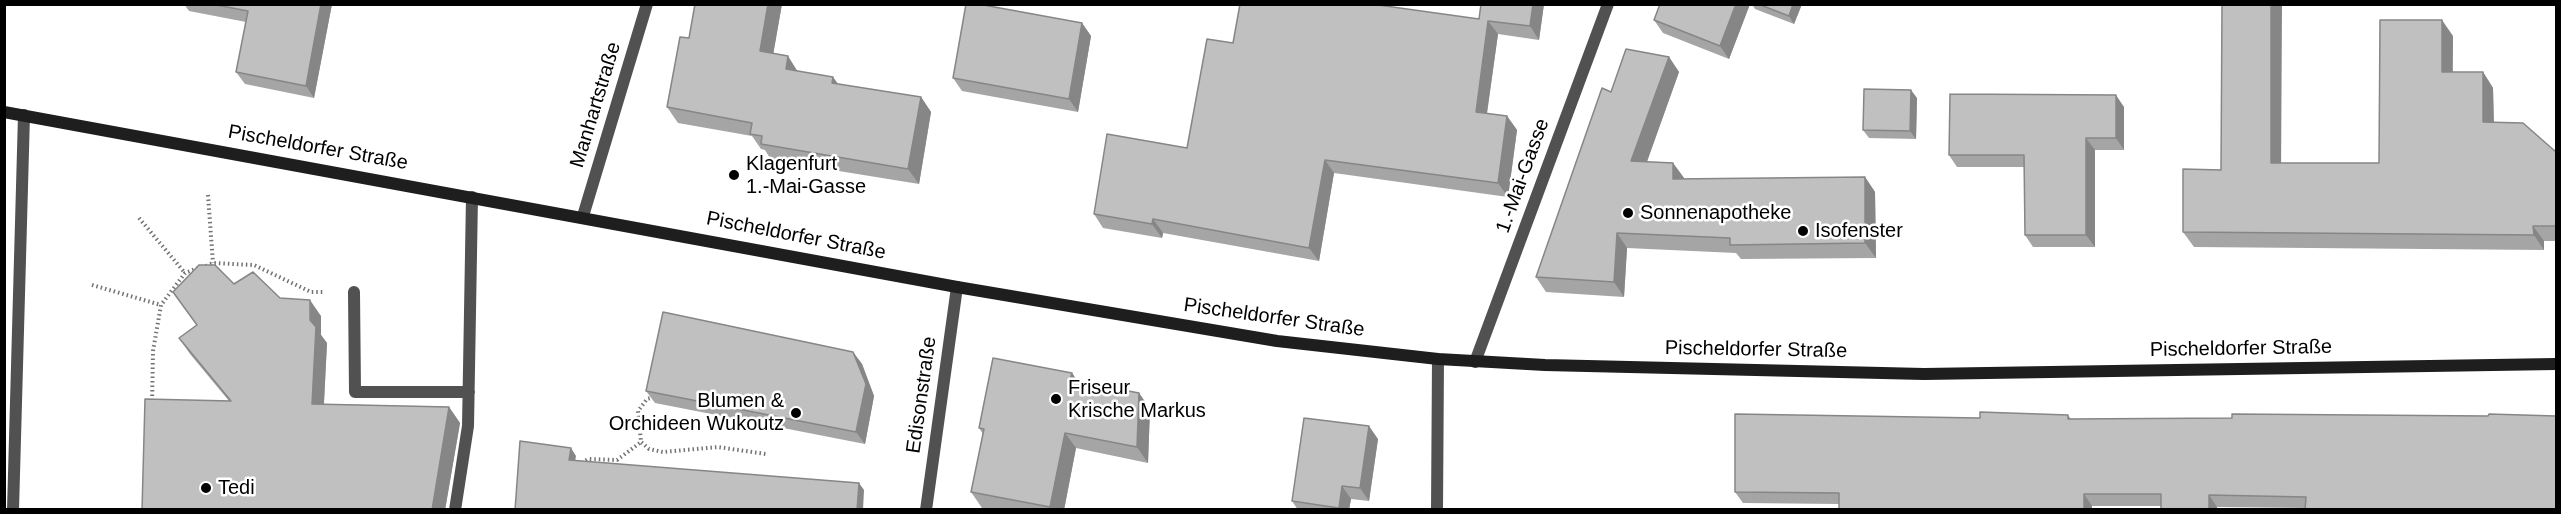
<!DOCTYPE html>
<html>
<head>
<meta charset="utf-8">
<style>
	body { margin:0 }
	#map { position:relative; width:2561px; height:514px; overflow:hidden; background:#fff; font-family:Helvetica,sans-serif }
	canvas { display:block }
	.frame { position:absolute; inset:0; border:6px solid #000; pointer-events:none }
</style>
</head>
<body>
<div id="map">
<canvas width="2561" height="514"></canvas>
<div class="frame"></div>
</div>
<script>
const g = document.querySelector('canvas').getContext('2d');
g.lineJoin = 'round';
function poly(rows) {
  const path = new Path2D();
  for (const r of rows) {
    path.moveTo(r[0], r[1]);
    for (let i = 2; i < r.length; i += 2) path.lineTo(r[i], r[i + 1]);
  }
  return path;
}
function strokePath(path, color, width, dash) {
  g.strokeStyle = color;
  g.lineWidth = width;
  g.lineCap = dash ? 'butt' : 'round';
  g.setLineDash(dash || []);
  g.stroke(path);
}
function fillPath(path, color) {
  g.fillStyle = color;
  g.fill(path, 'evenodd');
}
function drawText(font, color, halo, rows, align = 'center') {
  g.font = font + ' Helvetica,sans-serif';
  g.lineWidth = 5;
  g.setLineDash([]);
  g.textBaseline = 'middle';
  g.strokeStyle = halo;
  g.fillStyle = color;
  for (const [text, x, y, turn = 0] of rows) {
    g.save();
    g.translate(x, y);
    g.rotate((+turn || 0) * Math.PI / 180);
    g.textAlign = isNaN(turn) ? turn : align;
    if (halo) g.strokeText(text, 0, 0);
    g.fillText(text, 0, 0);
    g.restore();
  }
}
const path = poly([
	[208,195,213,263],
	[139,218,185,273],
	[206,266,213,263,254,265,311,292,324,292],
	[92,285,161,305],
	[654,397,647,399,638,411,641,442,649,449,663,452,718,447,766,454],
	[152,405,153,351,161,305,185,273,198,268],
	[582,463,588,459,617,460,641,442]
]);
const lane = poly([
	[354,292,355,392,469,392],
	[455,510,468,426,472,197]
]);
const street = poly([
	[583,216,647,4],
	[1475,362,1608,4],
	[13,510,24,115],
	[926,510,957,287],
	[1437,510,1438,359]
]);
const secondary = poly([
	[4,112,957,287,1277,341,1438,359,1545,365,1924,374,2556,364]
]);
const wall = poly([
	[184,4,332,4,314,98,245,84,236,72,246,22,189,11],
	[695,4,782,4,773,54,798,71,838,84,921,97,931,112,919,184,771,160,765,150,761,149,752,136,678,123,667,107,689,38],
	[1240,4,1379,4,1380,6,1479,19,1481,4,1544,4,1539,40,1498,34,1487,114,1507,116,1517,130,1508,197,1334,173,1319,261,1163,233,1162,238,1103,228,1094,214,1187,148,1233,43],
	[1660,4,1750,4,1729,59,1663,33,1654,20],
	[1752,4,1802,4,1794,24,1755,9],
	[1082,23,1091,36,1078,112,962,91,953,78],
	[2453,36,2453,72,2483,72,2493,88,2494,122,2556,152,2556,241,2544,241,2544,250,2194,247,2183,232,2221,170,2281,163,2379,163],
	[1669,57,1679,72,1647,162,1673,163,1684,178,1684,179,1865,177,1875,192,1876,258,1741,259,1736,253,1627,248,1624,297,1546,292,1536,277,1611,92],
	[1917,98,1916,139,1869,138,1863,130],
	[2124,107,2124,150,2095,150,2095,247,2033,247,2025,235,2024,167,1957,167,1949,155],
	[234,284,280,298,321,316,321,335,327,343,324,404,449,407,460,423,445,510,142,510,229,401,190,354,179,338,196,325],
	[853,352,862,364,874,396,865,444,655,403,646,391],
	[1072,373,1077,381,1139,393,1150,409,1148,463,1076,448,1064,510,991,510,982,508,971,492,983,434,979,428],
	[2068,415,2071,419,2556,416,2305,508,2217,507,2217,510,2161,510,2161,506,2092,506,2092,510,1839,510,1839,504,1743,503,1735,492,1980,418],
	[1378,439,1369,501,1351,499,1349,510,1298,510,1292,501]
]);
const shadedWall = poly([
	[321,4,332,4,314,98,306,86],
	[768,4,782,4,771,67,760,51],
	[1533,4,1544,4,1539,40,1530,26],
	[1736,4,1750,4,1729,59,1720,46],
	[1793,4,1802,4,1794,24,1789,16],
	[2271,4,2282,4,2281,178,2271,163],
	[2442,20,2453,36,2452,88,2442,72],
	[1488,21,1498,34,1485,126,1476,112],
	[1082,23,1091,36,1078,112,1069,99],
	[788,56,798,72,786,69],
	[1669,57,1679,72,1642,175,1631,161],
	[2483,72,2493,88,2494,137,2483,122],
	[833,77,844,92,832,83],
	[1911,90,1917,98,1916,139,1910,131],
	[2116,95,2124,107,2124,150,2116,138],
	[921,97,931,112,919,184,908,169],
	[1507,116,1517,130,1508,197,1498,183],
	[2086,138,2095,150,2095,247,2086,235],
	[1325,160,1334,173,1319,261,1309,248],
	[1673,163,1684,178,1683,194,1673,179],
	[1865,177,1875,192,1876,258,1865,243],
	[1153,219,1163,233,1162,238,1152,224],
	[2533,226,2544,241,2544,250,2534,235],
	[1617,233,1627,248,1624,297,1614,282],
	[310,300,321,316,321,335,327,343,323,420,312,404],
	[853,352,862,364,874,396,865,444,856,432],
	[1072,373,1083,389,1070,380],
	[1139,393,1150,409,1148,463,1137,447],
	[449,407,460,423,445,510,432,510],
	[1369,426,1378,439,1369,501,1360,488],
	[1065,433,1076,448,1064,510,1051,510,1050,507],
	[571,448,576,456,574,468,569,460],
	[859,483,864,490,863,510,857,510],
	[1342,486,1351,499,1349,510,1340,510,1339,508],
	[2084,494,2092,506,2092,510,2084,510],
	[2209,495,2217,507,2217,510,2209,510]
]);
const building = poly([
	[211,4,321,4,306,86,236,72,248,11,211,4],
	[695,4,768,4,760,51,788,56,786,69,833,77,832,83,921,97,908,169,761,144,762,136,750,134,752,123,667,107,680,37,689,38,695,4],
	[966,4,978,4,1082,23,1069,99,953,78,966,4],
	[1240,4,1371,4,1479,19,1481,4,1533,4,1530,26,1488,21,1476,112,1507,116,1498,183,1325,160,1309,248,1153,219,1152,224,1094,214,1107,134,1187,148,1207,39,1233,43,1240,4],
	[1660,4,1736,4,1720,46,1654,20,1660,4],
	[1758,4,1793,4,1789,16,1758,4],
	[2222,4,2271,4,2271,163,2379,163,2380,20,2442,20,2442,72,2483,72,2483,122,2523,123,2556,152,2556,226,2533,226,2534,235,2183,232,2183,169,2221,170,2222,4],
	[1626,49,1669,57,1631,161,1673,163,1673,179,1865,177,1865,243,1730,245,1730,238,1617,233,1614,282,1536,277,1602,88,1611,92,1626,49],
	[1864,89,1911,90,1910,131,1863,130,1864,89],
	[1950,94,2116,95,2116,138,2086,138,2086,235,2025,235,2024,155,1949,155,1950,94],
	[199,265,215,265,234,284,253,272,280,298,310,300,310,320,316,327,312,404,449,407,432,510,142,510,145,399,231,401,179,338,197,325,173,292,199,265],
	[663,312,853,352,866,384,856,432,646,391,663,312],
	[993,358,1072,373,1070,380,1139,393,1137,447,1065,433,1050,507,971,492,984,429,979,428,993,358],
	[1980,412,2068,415,2068,419,2232,418,2232,414,2488,416,2489,414,2556,416,2556,510,2305,510,2306,497,2209,495,2209,510,2161,510,2161,494,2084,494,2084,510,1839,510,1839,493,1735,492,1735,414,1980,418,1980,412],
	[1304,418,1369,426,1360,488,1342,486,1339,508,1292,501,1304,418],
	[520,441,571,448,569,460,859,483,857,510,515,510,520,441]
]);
const markers = [
	[734,175,6,"#000"],
	[1628,213,6,"#000"],
	[1803,231,6,"#000"],
	[1056,399,6,"#000"],
	[796,413,6,"#000"],
	[206,488,6,"#000"]
];
const streetNames = [
	["Manhartstraße",596,105,-73],
	["Pischeldorfer Straße",318,148,10],
	["1.-Mai-Gasse",1523,176,-70],
	["Pischeldorfer Straße",796,236,11],
	["Pischeldorfer Straße",1274,318,8],
	["Pischeldorfer Straße",2241,349,-1],
	["Pischeldorfer Straße",1756,350,1],
	["Edisonstraße",922,395,-82]
];
const poiNames = [
	["Klagenfurt",746,164],
	["1.-Mai-Gasse",746,187],
	["Sonnenapotheke",1640,213],
	["Isofenster",1815,231],
	["Friseur",1068,388],
	["Krische Markus",1068,411],
	["Blumen &",784,401,"right"],
	["Orchideen Wukoutz",784,424,"right"],
	["Tedi",218,488]
];
strokePath(path, '#737373', 4, [1.5, 3]);
strokePath(lane, '#515151', 12);
strokePath(street, '#515151', 12);
strokePath(secondary, '#1e1e1e', 12);
fillPath(wall, '#a5a5a5');
fillPath(shadedWall, '#868686');
fillPath(building, '#c0c0c0');
strokePath(building, '#868686', 1.5);
for (const [x, y, r, color] of markers) {
  const dot = new Path2D();
  dot.arc(x, y, r, 0, 2 * Math.PI);
  g.fillStyle = color;
  g.fill(dot);
  strokePath(dot, '#fff', 2);
}
drawText('20px', '#000', '#fff', streetNames);
drawText('20px', '#000', '#fff', poiNames, 'left');
</script>
</body>
</html>
